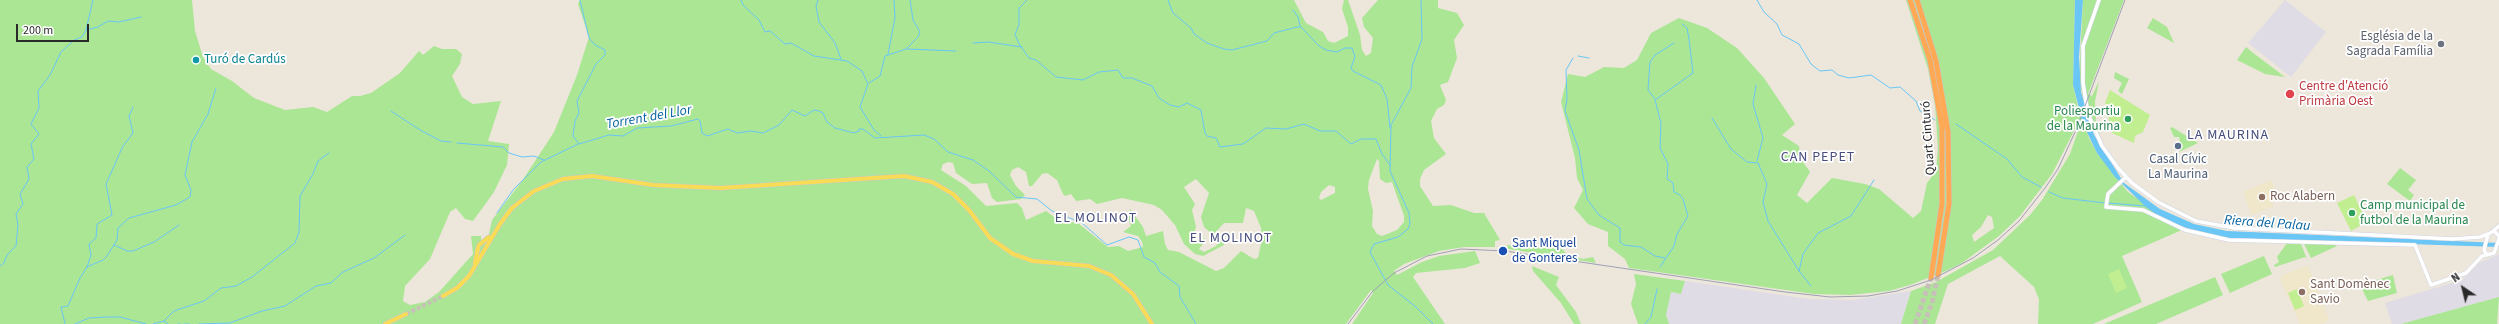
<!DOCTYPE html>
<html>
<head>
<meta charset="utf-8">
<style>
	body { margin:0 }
	#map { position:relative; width:2499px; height:324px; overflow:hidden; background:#ede6db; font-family:"Source Sans 3",sans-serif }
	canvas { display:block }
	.north { position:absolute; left:2443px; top:268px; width:40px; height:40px; -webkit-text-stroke:3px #fff; paint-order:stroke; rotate:325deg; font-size:11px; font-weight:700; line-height:16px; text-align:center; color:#2a2a2a }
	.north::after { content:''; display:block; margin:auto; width:14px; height:18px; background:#2a2a2a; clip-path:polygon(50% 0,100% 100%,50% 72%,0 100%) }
	.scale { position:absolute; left:16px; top:24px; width:73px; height:18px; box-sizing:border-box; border:2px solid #2a2a2a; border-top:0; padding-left:5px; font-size:12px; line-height:14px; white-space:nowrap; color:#2a2a2a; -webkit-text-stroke:3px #fff; paint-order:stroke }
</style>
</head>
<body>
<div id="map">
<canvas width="2499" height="324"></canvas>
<div class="north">N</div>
<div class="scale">200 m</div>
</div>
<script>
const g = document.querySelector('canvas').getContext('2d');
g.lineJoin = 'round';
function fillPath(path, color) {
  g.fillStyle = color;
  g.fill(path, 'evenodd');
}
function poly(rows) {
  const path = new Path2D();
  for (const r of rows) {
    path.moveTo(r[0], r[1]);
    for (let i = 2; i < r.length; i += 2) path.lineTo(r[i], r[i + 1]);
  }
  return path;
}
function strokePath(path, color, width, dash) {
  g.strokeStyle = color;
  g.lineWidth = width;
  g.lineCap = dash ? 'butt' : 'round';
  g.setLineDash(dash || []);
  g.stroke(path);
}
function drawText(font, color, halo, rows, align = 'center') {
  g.font = font + ' "Source Sans 3",sans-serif';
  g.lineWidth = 3.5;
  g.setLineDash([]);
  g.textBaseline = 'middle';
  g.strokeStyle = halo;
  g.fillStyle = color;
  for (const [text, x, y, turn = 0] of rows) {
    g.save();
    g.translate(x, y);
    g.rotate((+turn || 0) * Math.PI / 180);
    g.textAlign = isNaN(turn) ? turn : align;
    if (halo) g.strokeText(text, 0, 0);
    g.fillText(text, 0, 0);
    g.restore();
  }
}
const industrial = poly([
	[2285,0,2326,32,2291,77,2248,43],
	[2499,254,2499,297,2401,324,2392,324,2385,303,2462,280,2479,263],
	[1685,281,1809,299,1853,300,1911,291,1901,324,1669,324,1666,315,1671,292,1681,294]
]);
const education = poly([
	[2271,180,2280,199,2272,202,2274,206,2252,215,2244,195,2245,191],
	[2306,266,2308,266,2329,319,2323,324,2300,324,2280,279,2282,275]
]);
const green = poly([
	[0,0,192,0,195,31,203,57,211,69,232,81,254,98,285,110,313,107,327,112,352,96,360,96,371,93,400,73,419,51,423,55,434,46,442,49,456,49,462,54,460,64,452,76,462,97,473,104,501,101,488,141,509,144,507,165,494,192,473,221,465,219,456,208,450,212,430,259,405,286,403,301,410,305,425,302,439,292,473,254,471,236,481,236,481,241,489,234,492,220,522,181,554,132,577,75,589,37,578,4,580,0,1294,0,1306,23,1323,32,1328,41,1334,43,1348,36,1348,27,1342,9,1344,0,1348,0,1360,35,1362,50,1366,56,1371,53,1373,38,1364,27,1362,18,1378,0,1438,0,1438,8,1457,13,1464,25,1454,40,1457,58,1448,82,1440,85,1446,100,1444,105,1437,109,1431,121,1434,138,1446,154,1424,170,1420,179,1420,186,1433,206,1451,205,1474,213,1484,213,1500,240,1495,241,1495,247,1464,247,1439,251,1404,264,1394,271,1397,275,1422,262,1439,256,1475,251,1480,263,1465,268,1416,273,1413,277,1445,324,1352,324,1373,293,1371,290,1346,324,0,324],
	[1377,159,1379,161,1380,179,1386,183,1392,182,1404,216,1404,222,1397,230,1382,236,1377,234,1372,226,1373,211,1368,189,1369,180],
	[949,162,953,163,956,173,972,184,987,183,992,198,997,202,1021,199,1025,195,1016,186,1010,175,1012,170,1018,167,1026,172,1029,186,1032,186,1042,174,1047,173,1057,180,1063,194,1065,196,1071,194,1076,201,1090,199,1097,204,1122,198,1154,205,1162,210,1175,225,1184,244,1195,254,1203,256,1224,245,1225,241,1222,238,1216,246,1204,252,1199,249,1205,241,1205,238,1199,241,1192,239,1196,227,1192,210,1195,204,1184,187,1196,179,1209,193,1201,217,1204,227,1213,235,1224,223,1243,223,1246,208,1254,211,1261,228,1262,239,1258,258,1254,259,1241,251,1224,268,1216,271,1179,252,1168,250,1165,244,1163,231,1146,236,1143,227,1130,209,1128,216,1131,226,1123,232,1138,236,1142,242,1143,247,1128,251,1119,246,1108,247,1079,224,1054,217,1046,211,1026,220,1022,208,1017,203,986,206,966,186,941,170,943,164],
	[1329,185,1335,187,1335,193,1321,200,1319,198,1321,192],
	[1906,0,2075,0,2073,85,2078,107,2089,138,2097,153,2128,192,2173,223,2183,227,2182,230,2122,256,2142,302,2093,324,2038,324,2039,299,2034,287,2000,256,1948,284,1935,324,1901,324,1911,291,1936,282,1993,250,2030,215,2042,200,2070,154,2078,131,2075,129,2052,174,2020,216,1999,236,1962,263,1946,271,1910,285,1889,291,1850,295,1814,294,1629,268,1625,259,1608,246,1608,232,1588,224,1574,208,1583,190,1577,178,1575,158,1561,102,1568,74,1585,77,1604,67,1624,68,1637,60,1651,33,1679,18,1707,28,1737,48,1764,78,1795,124,1782,135,1799,146,1801,159,1810,172,1797,195,1807,203,1832,178,1865,184,1879,189,1913,218,1921,211,1927,183,1936,171,1938,149,1935,105,1928,69],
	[1988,215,1992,217,1994,228,1974,242,1972,235,1981,227],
	[2083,0,2124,0,2088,94,2092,96,2099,81,2095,102,2096,122,2101,139,2098,142,2087,118,2079,78],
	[2153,18,2167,27,2174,43,2147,28],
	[2246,47,2252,52,2285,77,2265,74,2237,60],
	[2115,72,2129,79,2122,94,2118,91,2122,83,2114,78],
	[2172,127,2198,143,2179,152,2181,149,2179,137,2174,137,2170,128],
	[2400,168,2416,180,2408,190,2414,195,2410,201,2387,184],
	[2287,243,2301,244,2307,259,2305,257,2275,267,2274,265,2279,262,2277,257],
	[2304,244,2335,244,2337,246,2311,258],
	[1507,245,1545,248,1551,246,1562,249,1568,255,1583,259,1593,257,1596,263,1508,249],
	[2264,256,2272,274,2230,293,2221,274],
	[1532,266,1559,277,1556,285,1576,312,1581,324,1574,324,1561,303,1533,271],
	[1634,274,1685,281,1681,294,1671,292,1666,315,1669,324,1638,324,1631,304,1636,284],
	[2393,275,2397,293,2368,301,2360,285],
	[2215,277,2223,295,2156,324,2104,324],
	[2499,297,2497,324,2401,324,2477,303]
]);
const pitch = poly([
	[2110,90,2150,115,2143,132,2135,136,2134,143,2112,133,2105,103],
	[2354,195,2367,222,2351,231,2337,203],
	[2119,269,2127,288,2116,293,2108,274],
	[2297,289,2304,306,2295,310,2288,293]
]);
const water = poly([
	[2075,0,2083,0,2079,57,2081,92,2094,135,2124,183,2160,209,2194,224,2227,231,2499,243,2499,247,2228,238,2192,230,2165,220,2147,208,2115,177,2097,153,2083,124,2073,85]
]);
const stream = poly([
	[580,0,589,38,595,45,605,50,605,55,596,64,577,101,579,113,575,121,573,136,579,144,609,135,623,136,637,128,671,126,698,119,700,121,702,133,707,136,728,129,737,133,751,131,763,133,779,125,792,110,805,116,814,110,819,111,823,113,827,122,835,128,854,133,859,131,859,129,863,129,875,138,924,135,934,139,948,152,973,160,989,171,1016,197,1037,199,1052,211,1082,223,1107,245,1129,237,1138,240,1144,257,1155,263,1160,272,1179,286,1180,297,1196,324],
	[741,0,743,5,759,20,765,32,770,31,785,44,791,43,814,56,847,61,862,71,868,84,860,107,874,130,881,136],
	[818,0,816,6,819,22,835,43,841,59],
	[1027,0,1019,8,1019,25,1015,34,1019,44,1029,58,1036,60,1056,77,1083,80,1099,72,1118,70,1123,78,1132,78,1152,86,1159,98,1170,105,1179,107,1187,103,1201,110,1205,133,1207,136,1216,138,1220,147,1243,144,1266,128,1286,129,1304,124,1320,131,1336,131,1351,144,1361,139,1376,139,1382,154,1390,165],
	[1168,0,1173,13,1191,28,1194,34,1207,43,1224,49,1232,50,1267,41,1274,33,1297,27,1301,27,1319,46,1326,50,1337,52,1345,48,1352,48,1355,57,1351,68,1353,71,1381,85,1387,99,1390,128],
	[1421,0,1422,39,1412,67,1411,88,1391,125,1390,171,1409,213,1410,224,1408,229,1398,237,1374,244,1370,252,1388,285,1416,307,1433,324],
	[1757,0,1764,12,1777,24,1782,35,1799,44,1811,64,1816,68,1820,71,1832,70,1838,75,1849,78,1871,75,1890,88,1900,87,1916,101,1920,111,1935,120],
	[1293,10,1298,17,1300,26],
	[86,30,93,0],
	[973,43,988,42,1022,47],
	[907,49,956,51],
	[888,54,895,18,894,0],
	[1578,56,1589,58],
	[1573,58,1566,70,1567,99,1565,111,1579,150,1587,199,1599,215,1620,228,1620,242,1624,245,1641,247,1655,256,1665,258],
	[869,83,880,76,885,56,906,49,918,37,920,32,913,20,910,0],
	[1756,85,1753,104,1763,138,1757,161],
	[1655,99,1648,90,1650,62,1655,55,1674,43],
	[391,111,420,130,441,141,451,142],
	[1712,118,1731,149,1747,162,1758,163,1767,184,1763,202,1768,221,1799,271],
	[1956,124,2007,159,2022,177,2041,187],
	[457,143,503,147,509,153,522,157,534,156,544,160],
	[2049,192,2063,198,2105,203],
	[2108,203,2145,206],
	[497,213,513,190,541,162,578,144],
	[114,245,127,251,133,251,154,242,179,225],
	[0,266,4,263,7,255,16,246,18,225,16,214,23,204,20,194,29,179,27,167,34,159,31,144,39,134,31,124,39,108,38,91,50,75,61,52,74,40,82,37,86,30,98,27,108,21,119,22,141,17],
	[87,267,91,255,89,244,96,238,97,224,112,215,106,184,123,146,133,133,129,116,133,107],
	[1660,267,1674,246,1677,234,1688,216,1683,199,1680,195,1674,192,1673,183,1667,179,1668,164,1660,148,1661,123,1655,100,1693,73,1689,39,1687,28,1682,24],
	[1811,286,1799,271,1803,254,1818,233,1851,216,1874,180],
	[164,321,174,311,204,301,221,288,236,286,252,277,295,243,299,232,300,196,313,174,318,161,329,153],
	[65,324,61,307,68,306,80,278,87,267,103,260,107,256,117,240,118,228,129,218,176,205,190,197,191,190,185,175,192,142,208,114,216,88],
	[75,324,89,318,107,317,120,317,146,324],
	[153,324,164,321,168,324],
	[178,324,180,324],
	[184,324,190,324],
	[199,324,230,323,262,311,285,306,316,286,331,283,343,272,374,258,405,235],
	[1645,324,1651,317,1657,289]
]);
const primaryTunnel = poly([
	[406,314,443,296]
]);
const highwayTunnel = poly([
	[1915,324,1931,278],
	[1924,324,1932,303,1938,275]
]);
const secondary = poly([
	[2099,0,2083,46,2083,83,2088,114,2102,146,2118,168,2132,183,2158,202,2196,221,2234,228,2453,239,2480,237,2488,234],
	[2126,177,2108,194,2106,207,2143,210,2185,230,2229,240,2415,245,2431,285,2466,273,2482,256,2494,253,2499,239],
	[2493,231,2499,226],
	[2487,255,2484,250,2488,234,2494,231,2499,236]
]);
const primary = poly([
	[479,245,489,237],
	[475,263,478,248],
	[443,296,457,288,469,276,500,224,512,208,534,191,563,179,592,176,653,185,721,188,904,176,932,182,953,194,969,210,990,238,1013,254,1033,261,1089,266,1111,275,1133,294,1152,324],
	[385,324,406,314]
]);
const highway = poly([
	[1910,0,1930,60,1942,127,1942,204,1931,278],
	[1917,0,1936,61,1948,132,1949,204,1938,275]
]);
const rail = poly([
	[1348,324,1372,292,1394,273,1427,256,1461,249,1505,251,1785,292,1830,297,1868,296,1897,291,1931,280,1973,258,1998,240,2019,221,2045,188,2058,169,2076,130,2125,0]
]);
const markers = [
	[2441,44,4,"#6b7280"],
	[196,60,4,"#0f9aa8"],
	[2290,94,5,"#e0444e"],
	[2128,119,4,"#2e9e5b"],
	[2178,146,4,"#5c6f8a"],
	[2262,197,4,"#8d6e63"],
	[2352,213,4,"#2e9e5b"],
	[1503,251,5,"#1a4fb4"],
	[2302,292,4,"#8d6e63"]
];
const worshipNames = [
	["Església de la",2433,37],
	["Sagrada Família",2433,52]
];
const cultureNames = [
	["Turó de Cardús",204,60]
];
const healthNames = [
	["Centre d'Atenció",2299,87],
	["Primària Oest",2299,102]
];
const leisureNames = [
	["Poliesportiu",2120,112],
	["de la Maurina",2120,127],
	["Camp municipal de",2360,206,"left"],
	["futbol de la Maurina",2360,221,"left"]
];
const streetNames = [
	["Quart Cinturó",1929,138,-94]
];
const serviceNames = [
	["Casal Cívic",2178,160],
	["La Maurina",2178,175]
];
const educationNames = [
	["Roc Alabern",2270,197],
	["Sant Domènec",2310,285],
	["Savio",2310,300]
];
const transitNames = [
	["Sant Miquel",1512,244],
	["de Gonteres",1512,259]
];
const waterNames = [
	["Torrent del Llor",649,118,-10],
	["Riera del Palau",2267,224,4]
];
const neighbourhoodNames = [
	["LA MAURINA",2228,136],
	["CAN PEPET",1818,158],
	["EL MOLINOT",1096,219],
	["EL MOLINOT",1231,239]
];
fillPath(industrial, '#dfdce5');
fillPath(education, '#f0e6ca');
fillPath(green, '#abe695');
fillPath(pitch, '#c0ee90');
fillPath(water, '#69c6f5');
strokePath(stream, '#69c6f5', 1);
strokePath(primaryTunnel, '#c6c0b8', 4, [4, 2]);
strokePath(highwayTunnel, '#c6c0b8', 5, [5, 2.5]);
strokePath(secondary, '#d0d3e4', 4.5);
strokePath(primary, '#c8c8c8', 5);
strokePath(highway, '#c8c8c8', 6);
strokePath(secondary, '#fff', 3.5);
strokePath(primary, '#f8dc56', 4);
strokePath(highway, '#ffa954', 5);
strokePath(rail, '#9ea0b5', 1);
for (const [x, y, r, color] of markers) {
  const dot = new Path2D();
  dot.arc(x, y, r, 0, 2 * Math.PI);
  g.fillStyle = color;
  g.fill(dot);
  strokePath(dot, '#fff', 1.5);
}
drawText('13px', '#5b616d', '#fff', worshipNames, 'right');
drawText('13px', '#0d838f', '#fff', cultureNames, 'left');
drawText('13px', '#be3a42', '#fff', healthNames, 'left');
drawText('13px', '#27864d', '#fff', leisureNames, 'right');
drawText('13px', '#2a2a2a', '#fff', streetNames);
drawText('13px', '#4e5e75', '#fff', serviceNames);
drawText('13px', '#785e54', '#fff', educationNames, 'left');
drawText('13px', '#164399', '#fff', transitNames, 'left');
drawText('italic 14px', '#0662a2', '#fff', waterNames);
g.letterSpacing = '1px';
drawText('14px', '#484e7d', '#fff', neighbourhoodNames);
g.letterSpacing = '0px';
</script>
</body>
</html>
